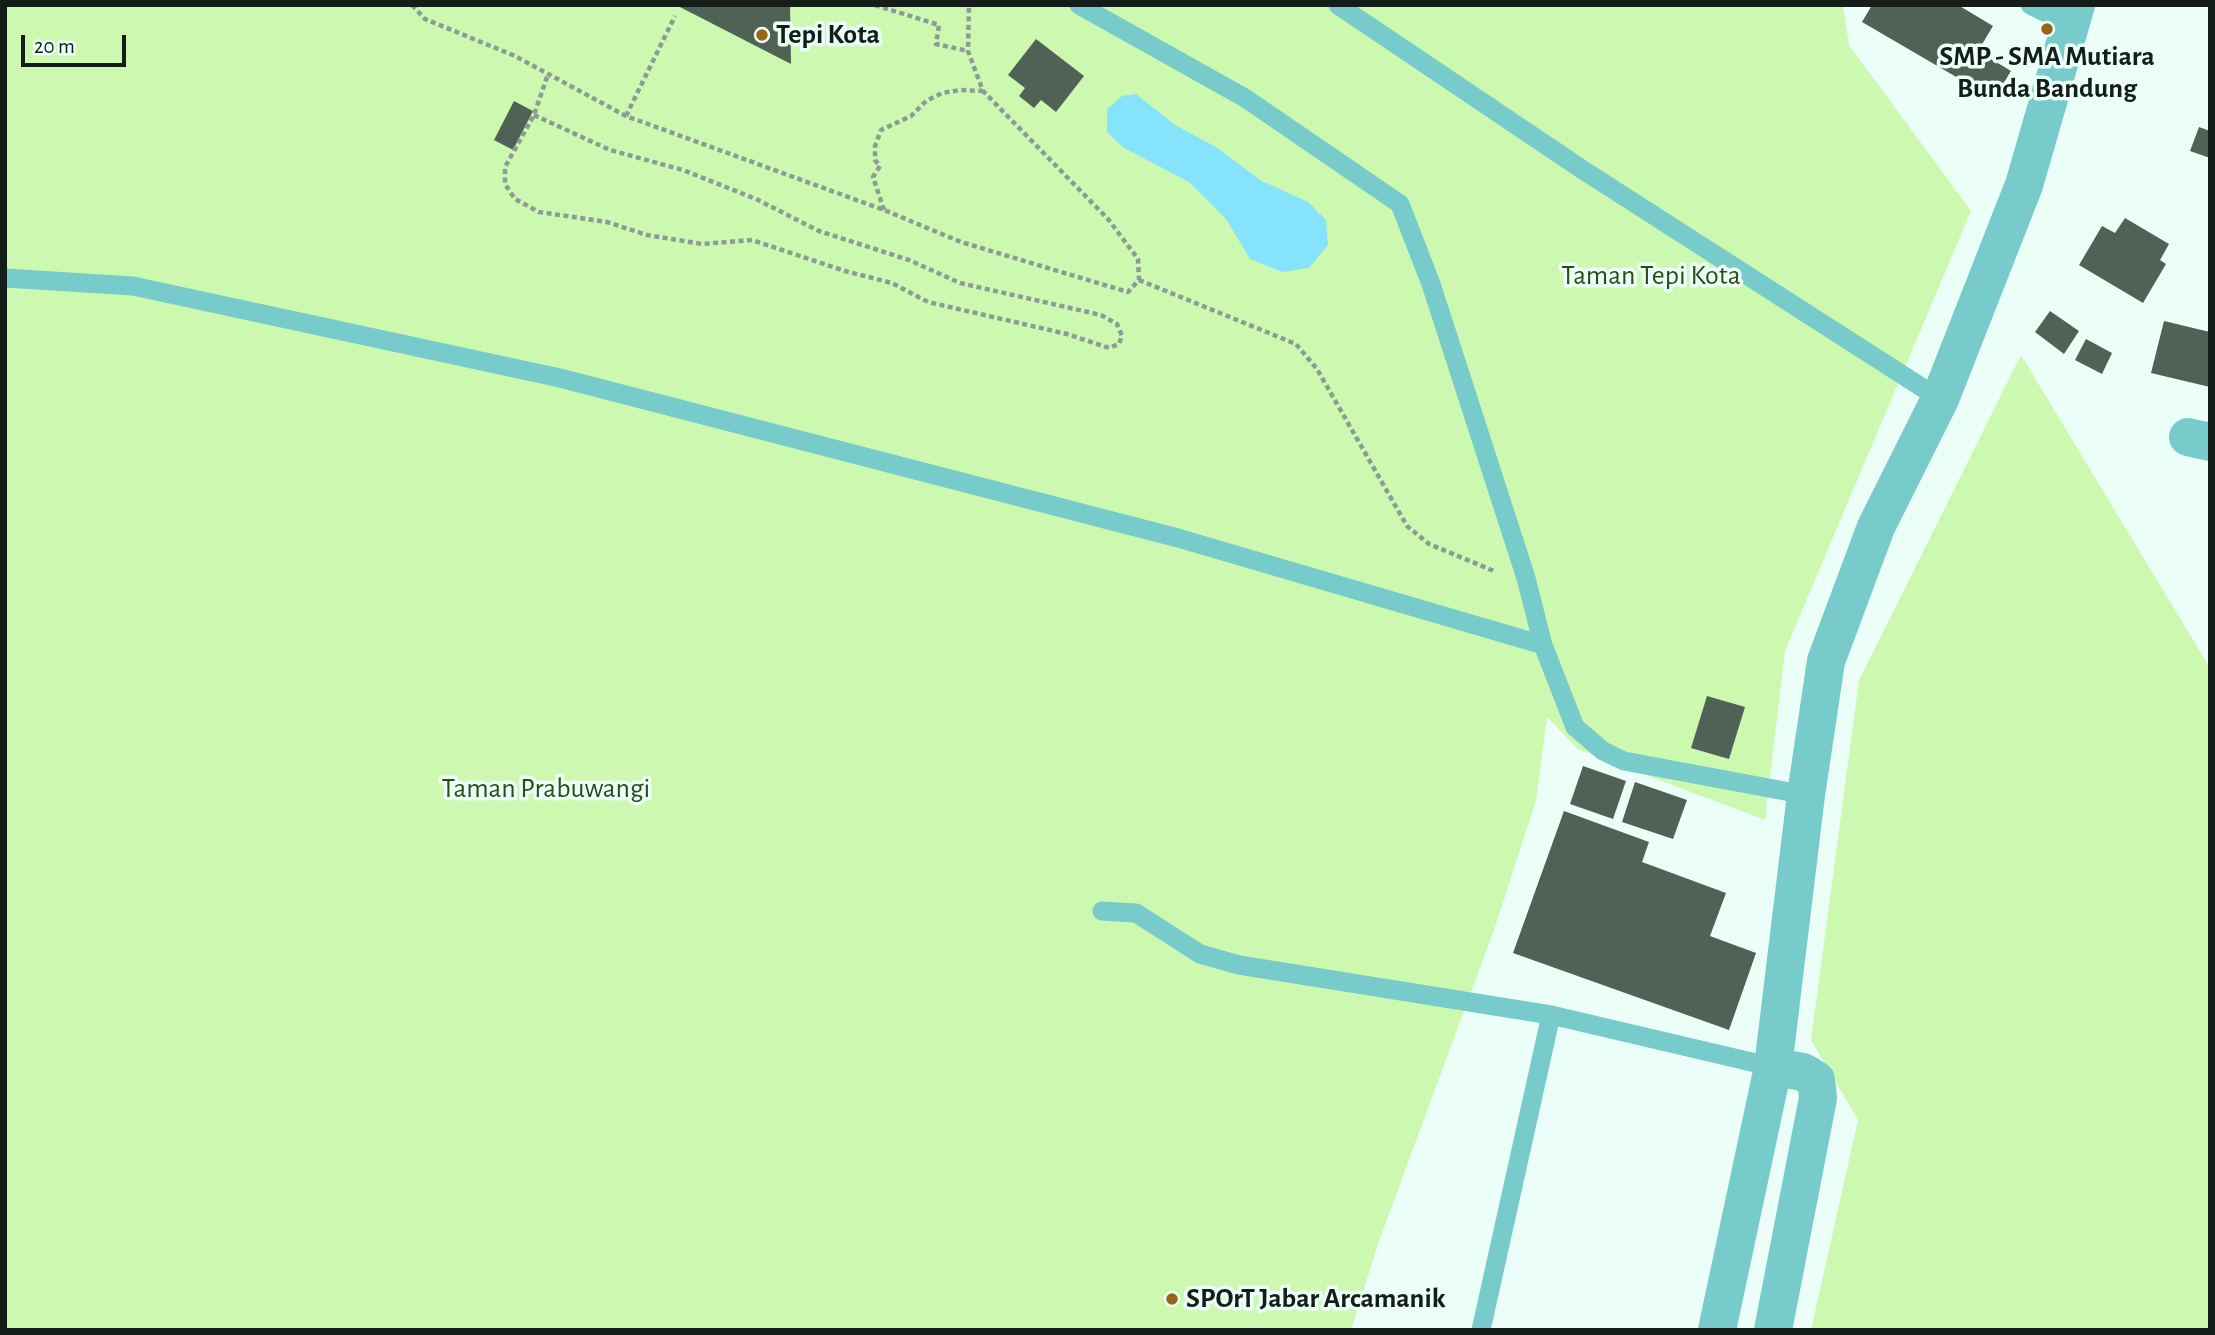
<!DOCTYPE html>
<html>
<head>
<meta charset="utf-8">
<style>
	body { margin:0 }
	#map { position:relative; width:2215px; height:1335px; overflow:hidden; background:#ebfef8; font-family:"Alegreya Sans",sans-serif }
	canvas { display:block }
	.frame { position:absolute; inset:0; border:7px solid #141d1a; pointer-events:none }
	.scale { position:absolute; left:21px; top:35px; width:105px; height:32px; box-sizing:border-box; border:4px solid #141d1a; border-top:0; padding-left:9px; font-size:21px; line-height:24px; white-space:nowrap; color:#141d1a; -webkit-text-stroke:5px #ebfef8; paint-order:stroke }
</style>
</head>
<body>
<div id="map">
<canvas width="2215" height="1335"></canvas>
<div class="frame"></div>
<div class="scale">20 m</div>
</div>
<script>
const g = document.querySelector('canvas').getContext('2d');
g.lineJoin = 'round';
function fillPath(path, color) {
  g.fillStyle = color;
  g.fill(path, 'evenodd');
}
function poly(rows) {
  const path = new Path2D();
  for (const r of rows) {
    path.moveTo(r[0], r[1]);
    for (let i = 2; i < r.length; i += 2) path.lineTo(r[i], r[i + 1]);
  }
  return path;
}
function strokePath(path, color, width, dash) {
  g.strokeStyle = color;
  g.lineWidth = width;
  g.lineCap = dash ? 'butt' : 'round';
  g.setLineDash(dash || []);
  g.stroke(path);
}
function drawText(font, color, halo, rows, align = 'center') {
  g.font = font + ' "Alegreya Sans",sans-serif';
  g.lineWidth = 7;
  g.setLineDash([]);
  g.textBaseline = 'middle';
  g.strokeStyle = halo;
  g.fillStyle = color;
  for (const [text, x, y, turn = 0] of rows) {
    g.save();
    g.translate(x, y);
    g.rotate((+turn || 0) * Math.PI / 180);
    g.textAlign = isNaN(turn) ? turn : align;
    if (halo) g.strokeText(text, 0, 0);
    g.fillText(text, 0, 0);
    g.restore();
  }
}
const green = poly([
	[5,5,1843,5,1849,45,1971,211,1785,651,1765,820,1578,749,1547,717,1536,801,1494,930,1379,1241,1351,1330,5,1330],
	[2021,355,2210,668,2210,1330,1811,1330,1858,1120,1811,1040,1859,680]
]);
const water = poly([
	[1136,94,1175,125,1216,147,1260,180,1308,202,1326,220,1328,245,1309,268,1282,272,1250,259,1226,219,1189,182,1124,148,1107,132,1107,109,1122,96]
]);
const building = poly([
	[676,5,790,5,791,64],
	[1872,5,1958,5,1993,26,1978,51,2011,71,1994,99,1862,22],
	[1036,39,1084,76,1056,112,1041,100,1034,108,1019,96,1025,88,1008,75],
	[514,101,533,111,513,150,494,140],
	[2199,127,2210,131,2210,158,2190,151],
	[2125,218,2169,244,2160,260,2166,264,2143,303,2079,265,2102,226,2115,233],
	[2050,311,2079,331,2064,354,2035,332],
	[2164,321,2210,332,2210,387,2151,373],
	[2086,339,2112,353,2102,374,2075,360],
	[1707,696,1745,707,1729,759,1691,748],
	[1583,766,1626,781,1613,819,1570,804],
	[1635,782,1687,800,1673,839,1622,822],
	[1564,811,1649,842,1642,862,1726,893,1710,936,1756,953,1729,1030,1513,953]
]);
const path = poly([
	[412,5,425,19,515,56,626,116,884,210,961,242,1128,292,1139,280,1138,259,1108,219,983,91,968,51,969,5],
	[875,5,939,25,936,44,968,51],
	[534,115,610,150,683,170,756,199,819,231,909,260,960,283,1101,315,1117,324,1122,336,1119,344,1109,348,1067,334,928,302,892,283,845,271,752,240,702,244,647,235,607,222,539,212,515,199,505,184,505,167,534,115,548,74],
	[626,116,675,16],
	[884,210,873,177,880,166,875,160,875,146,881,130,911,116,926,101,942,93,960,90,983,91],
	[1139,280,1296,344,1317,369,1407,526,1429,544,1494,571]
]);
const service = poly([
	[1079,5,1245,98,1400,204,1431,284,1526,578,1543,645],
	[1338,5,1583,170,1940,399],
	[2030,5,2071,25],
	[5,278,133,286,560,378,1178,538,1543,645,1575,727,1603,751,1624,761,1806,795],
	[1102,911,1136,913,1200,954,1239,965,1551,1015,1773,1067],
	[1481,1330,1551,1015]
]);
const minor = poly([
	[2188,437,2210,442],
	[1717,1330,1773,1067,1806,795,1826,661,1876,527,1940,399,2024,185,2076,5],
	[1773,1330,1818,1098,1816,1080,1803,1072,1773,1067]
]);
const markers = [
	[2047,29,7,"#976418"],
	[762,35,7,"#976418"],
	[1172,1299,7,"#976418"]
];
const poiNames = [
	["Tepi Kota",776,35],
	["SMP - SMA Mutiara",2047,57,"center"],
	["Bunda Bandung",2047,89,"center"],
	["SPOrT Jabar Arcamanik",1186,1299]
];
const parkNames = [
	["Taman Tepi Kota",1651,276],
	["Taman Prabuwangi",546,789]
];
fillPath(green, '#cdf8b0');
fillPath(water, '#85e4fc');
fillPath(building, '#506155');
strokePath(path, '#8c9b96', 4.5, [5, 3.5]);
strokePath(service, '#78cbcb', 19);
strokePath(minor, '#78cbcb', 38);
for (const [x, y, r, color] of markers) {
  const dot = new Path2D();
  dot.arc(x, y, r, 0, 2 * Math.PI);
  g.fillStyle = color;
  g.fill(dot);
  strokePath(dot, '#ebfef8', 2.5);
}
drawText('bold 28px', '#141d1a', '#ebfef8', poiNames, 'left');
drawText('28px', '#2d4b13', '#ebfef8', parkNames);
</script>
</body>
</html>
